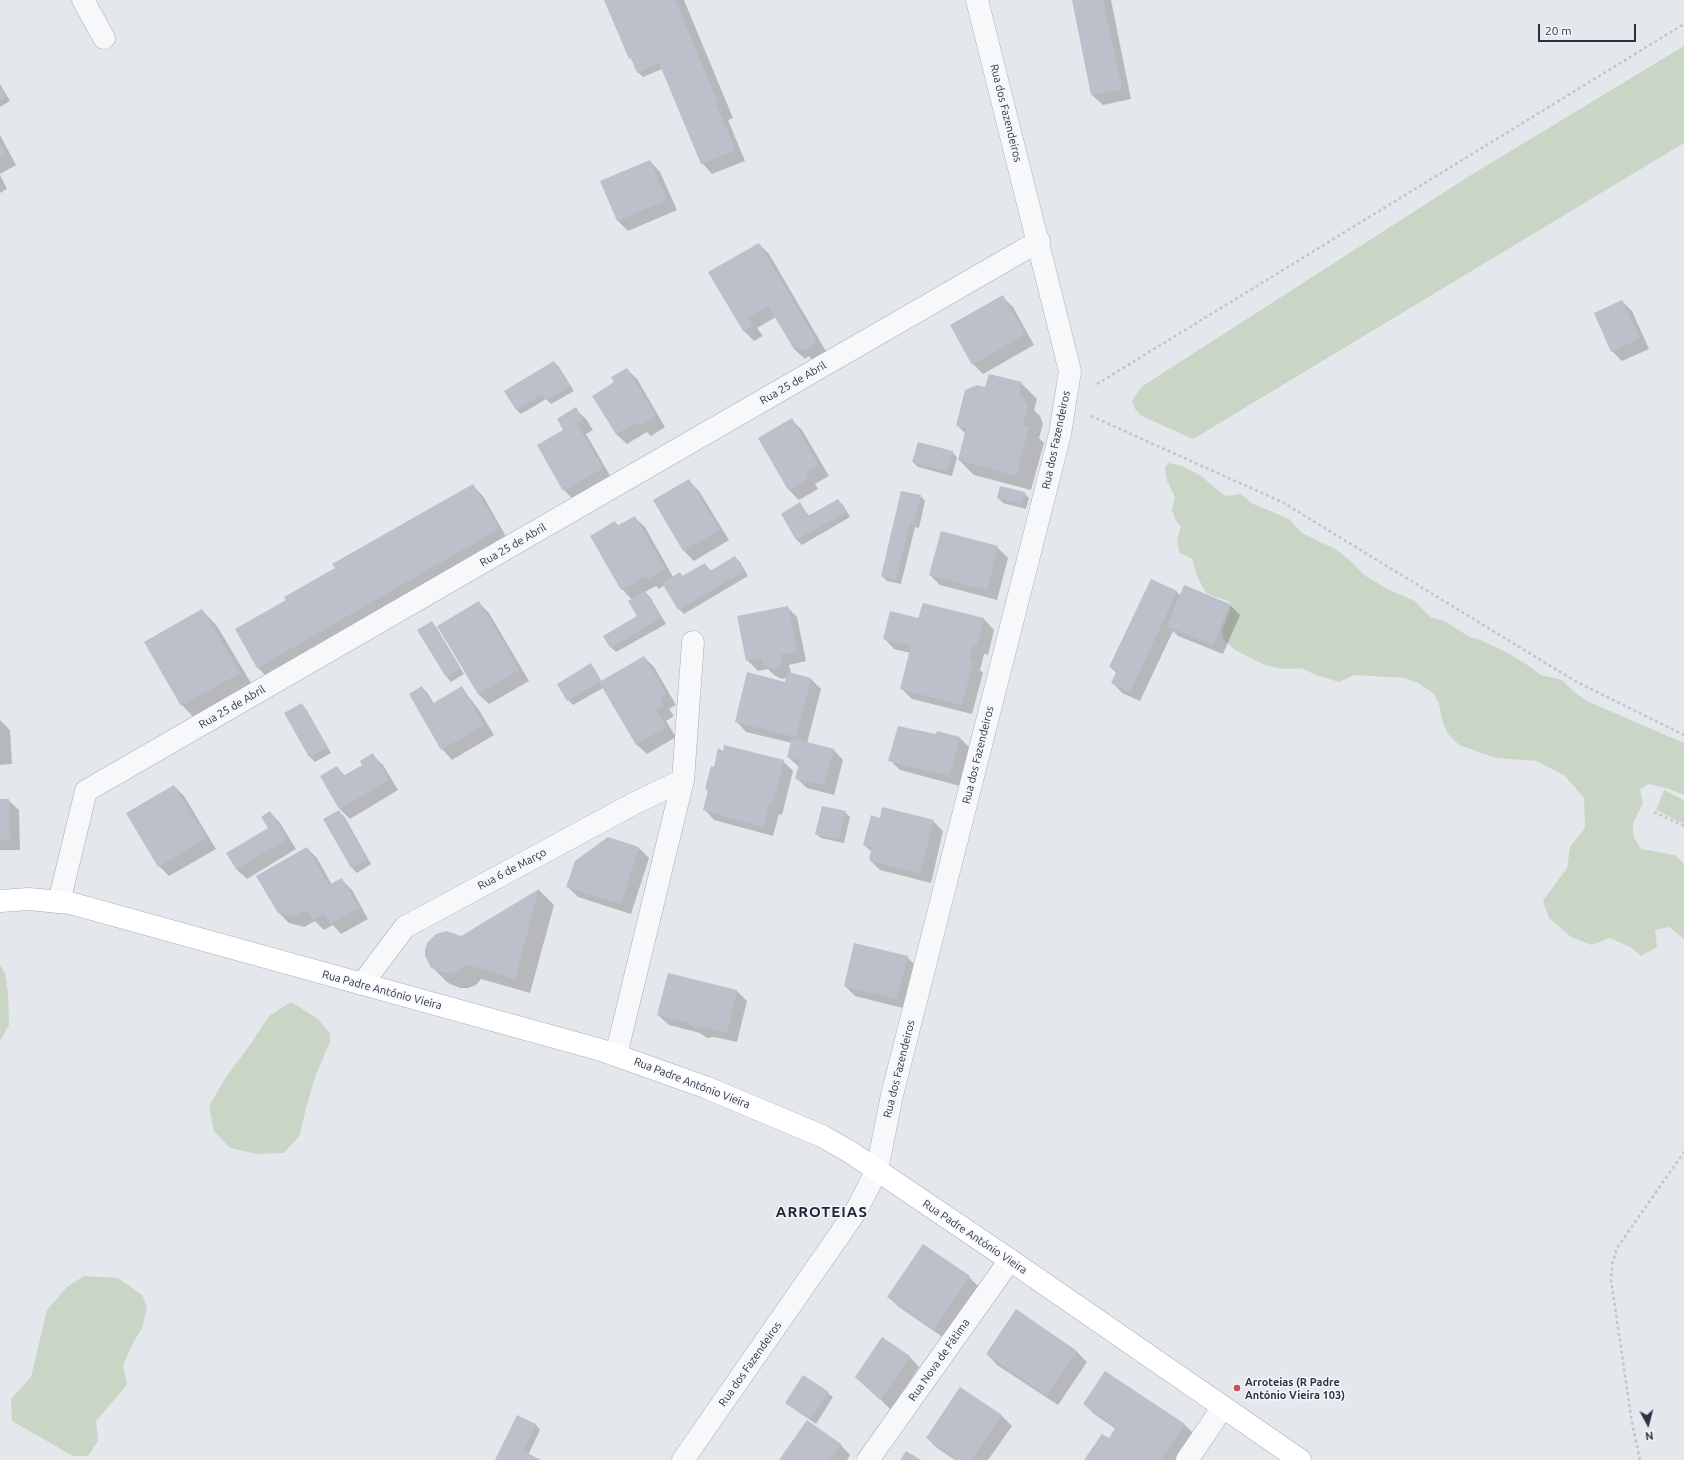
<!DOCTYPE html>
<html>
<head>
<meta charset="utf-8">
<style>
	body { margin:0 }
	#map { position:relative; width:1684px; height:1460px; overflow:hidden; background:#e4e7ec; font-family:Ubuntu,sans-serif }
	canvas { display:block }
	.north { position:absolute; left:1628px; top:1404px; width:40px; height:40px; -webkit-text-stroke:3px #f4f6f9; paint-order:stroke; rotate:173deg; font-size:11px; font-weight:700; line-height:16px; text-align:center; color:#2b3445 }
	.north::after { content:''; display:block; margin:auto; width:14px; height:18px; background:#2b3445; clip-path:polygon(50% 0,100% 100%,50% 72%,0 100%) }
	.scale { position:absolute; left:1538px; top:24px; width:98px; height:18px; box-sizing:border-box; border:2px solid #2b3445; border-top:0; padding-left:5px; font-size:12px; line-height:14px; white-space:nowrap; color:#2b3445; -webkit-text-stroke:3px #f4f6f9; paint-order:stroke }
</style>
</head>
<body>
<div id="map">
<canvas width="1684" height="1460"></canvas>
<div class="north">N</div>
<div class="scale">20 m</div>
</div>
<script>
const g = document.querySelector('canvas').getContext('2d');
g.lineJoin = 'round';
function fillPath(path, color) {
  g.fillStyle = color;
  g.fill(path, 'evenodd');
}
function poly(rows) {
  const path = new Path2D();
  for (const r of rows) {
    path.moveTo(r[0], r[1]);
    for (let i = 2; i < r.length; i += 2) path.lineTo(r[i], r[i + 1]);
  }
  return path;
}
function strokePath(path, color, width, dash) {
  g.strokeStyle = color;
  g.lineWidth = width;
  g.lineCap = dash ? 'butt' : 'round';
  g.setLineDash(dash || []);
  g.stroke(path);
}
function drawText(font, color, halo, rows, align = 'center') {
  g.font = font + ' Ubuntu,sans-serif';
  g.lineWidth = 3;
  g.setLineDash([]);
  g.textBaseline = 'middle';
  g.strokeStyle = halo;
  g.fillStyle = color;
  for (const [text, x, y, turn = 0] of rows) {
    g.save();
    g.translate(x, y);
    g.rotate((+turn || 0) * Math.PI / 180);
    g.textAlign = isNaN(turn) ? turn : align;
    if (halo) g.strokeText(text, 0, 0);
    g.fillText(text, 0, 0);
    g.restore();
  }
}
const green = poly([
	[1684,46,1684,143,1193,439,1142,416,1135,409,1132,401,1141,387,1471,175],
	[1168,463,1182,466,1201,476,1225,496,1241,494,1251,503,1289,519,1302,533,1337,550,1353,563,1364,575,1389,590,1415,601,1430,617,1444,621,1470,637,1478,639,1506,652,1526,664,1541,675,1562,680,1574,692,1589,702,1684,743,1684,795,1666,788,1649,784,1640,789,1643,803,1633,823,1633,836,1641,849,1675,855,1684,864,1684,939,1669,927,1655,930,1657,947,1641,956,1632,948,1610,938,1592,945,1571,937,1549,918,1543,901,1567,868,1570,847,1585,828,1584,798,1565,776,1537,761,1496,758,1459,745,1448,734,1442,720,1439,704,1433,693,1418,683,1405,678,1354,675,1339,682,1316,675,1301,668,1283,669,1265,665,1235,650,1231,646,1223,639,1222,631,1231,606,1230,602,1206,593,1197,576,1192,559,1179,552,1177,540,1181,526,1177,523,1172,510,1175,497,1167,481,1165,467],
	[1664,790,1684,800,1684,824,1656,810],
	[0,965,5,973,8,992,9,1025,0,1041],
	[291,1002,318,1019,330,1034,330,1042,315,1077,306,1108,300,1135,284,1153,257,1154,230,1148,214,1131,209,1106,226,1077,250,1045,269,1016],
	[84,1276,118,1278,142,1295,147,1307,142,1328,133,1343,123,1365,127,1385,96,1421,98,1441,88,1456,73,1456,12,1421,11,1399,31,1377,47,1310,67,1287]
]);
const shadow = poly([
	[605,0,684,0,733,118,728,120,745,161,712,174,702,163,662,69,643,77,638,72,634,62,630,58],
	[1073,0,1111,0,1131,99,1103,105,1092,95],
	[0,84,10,101,0,107],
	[0,135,16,165,0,174],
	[650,161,660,172,677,210,628,231,617,220],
	[0,175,7,189,0,193],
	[759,244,769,254,827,353,813,361,809,356,805,359,794,349,776,317,757,328,763,336,754,341,744,331,710,272],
	[1002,296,1013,307,1034,345,983,374,973,364],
	[1622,301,1632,311,1649,349,1622,361,1612,351],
	[554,362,559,367,574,391,551,404,546,399,521,414,516,409],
	[627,369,637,379,665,427,651,436,647,432,627,444,616,434,594,396,615,383],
	[1021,383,1037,399,1034,410,1040,416,1043,424,1039,438,1044,443,1031,490,974,475,959,460,966,434,957,425],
	[575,409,586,419,593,430,586,434,612,479,574,500,564,490,565,430],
	[792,420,802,430,829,476,815,484,818,489,799,500,789,490,759,438],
	[952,452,957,457,952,476,918,467,913,462],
	[689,481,699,491,729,540,694,561,684,551,655,501],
	[473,486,483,496,508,540,268,678,258,668,236,629,287,600],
	[1024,493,1029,498,1026,509,1003,503,998,498],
	[921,496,925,501,919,528,915,527,901,584,887,581,882,576],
	[838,500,843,505,850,517,802,545,797,540,782,514,800,504,810,517],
	[634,517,645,527,673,577,680,574,683,576,705,564,711,571,735,557,740,562,748,576,684,614,679,609,665,585,659,589,656,586,645,592,650,597,666,624,616,652,611,647,638,616,632,600,622,589,615,522,619,526],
	[997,547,1008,558,997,600,940,585,930,575],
	[1151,580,1177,592,1181,596,1185,586,1230,605,1240,615,1223,654,1178,636,1173,631,1140,701,1122,693,1112,682,1117,673,1110,667],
	[479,603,489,613,529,681,489,704,478,694,439,626],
	[923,604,984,619,994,630,988,655,984,654,980,670,983,673,972,714,912,699,901,688,911,653,894,649,884,638,919,620],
	[787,607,797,617,806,661,789,665,791,673,790,674,811,679,821,689,807,743,833,749,843,760,834,795,807,788,796,778,799,767,788,757,792,743,746,732,736,721,786,683,787,678,782,679,774,675,768,669,758,671,747,660],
	[202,610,217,626,254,688,197,721,182,705],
	[431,622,436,627,464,674,451,682,447,677,418,630],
	[644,657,654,667,676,705,669,709,674,716,666,721,676,737,647,754,636,744,603,688,573,705,568,700,591,665,595,670,602,682],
	[422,688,427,692,434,704,462,688,479,710,494,735,452,760,442,749],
	[301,705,306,709,331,753,315,762,310,757,286,714],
	[0,720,10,730,12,764,0,765],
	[936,736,960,738,970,748,960,786,900,770,890,760],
	[724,752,783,761,793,771,782,815,779,814,773,836,714,820,704,809,709,792,706,789],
	[373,755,383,765,398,790,350,819,340,809,321,777,337,767,345,776,364,765],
	[174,786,184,796,216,849,169,876,159,866],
	[0,800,8,800,19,810,20,850,0,850],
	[270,812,280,823,296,849,247,879,236,869,269,828],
	[339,812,344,816,371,864,357,873,352,868,324,820],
	[845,812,850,817,844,843,821,838,816,834],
	[880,819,933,821,943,831,931,883,880,870,870,860,872,852,864,845],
	[307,848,317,858,332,885,341,879,352,890,368,919,341,934,333,925,324,930,315,921,304,927,289,923,278,912],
	[639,848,649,858,631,914,578,897,568,887],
	[539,890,554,905,530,993,481,979,476,985,468,988,460,988,448,983,432,967,436,935,442,932,452,933,461,937],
	[907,957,917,967,907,1009,855,996,845,986],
	[669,974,737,991,747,1001,737,1042,714,1037,707,1038,700,1033,669,1025,658,1015],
	[969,1277,979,1287,944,1338,899,1307,888,1297],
	[1016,1311,1077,1352,1087,1362,1058,1405,997,1365,987,1354],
	[909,1356,919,1367,891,1410,857,1376],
	[804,1376,833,1397,816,1424,786,1403],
	[1084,1404,1184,1424,1194,1434,1177,1460,1086,1460,1109,1440,1116,1429,1094,1414],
	[1001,1415,1012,1426,988,1460,955,1460,937,1448,927,1438],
	[518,1417,536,1425,540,1430,528,1455,538,1460,496,1460],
	[840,1444,850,1455,847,1460,780,1460]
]);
const building = poly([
	[604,0,675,0,718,103,716,104,735,150,701,164,659,63,637,73,631,58,629,59],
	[1072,0,1103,0,1122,89,1091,95],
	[0,85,6,96,0,100],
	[0,143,6,155,0,158],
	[650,160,667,200,617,221,600,181],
	[759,243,817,342,802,351,799,346,794,349,768,306,748,318,753,326,743,331,708,272],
	[1003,295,1025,334,972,365,950,325],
	[1622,300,1640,338,1611,352,1594,313],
	[554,361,570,386,546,400,542,394,516,410,504,391],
	[627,368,656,416,640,426,637,422,616,434,592,396,614,382,611,377],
	[989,374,1022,382,1019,394,1024,400,1028,407,1023,425,1029,427,1016,476,958,460,966,428,956,426,965,390,977,385,985,387],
	[576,407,583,420,576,423,603,468,563,491,537,445,563,430,557,419],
	[792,418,819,466,805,473,809,478,788,490,758,438],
	[918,442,953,451,947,471,912,462],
	[689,479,720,530,683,551,653,500],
	[473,484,499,529,257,668,235,629,286,600,284,597,335,568,332,564],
	[1000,486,1025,492,1022,504,997,498],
	[901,491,921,495,914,524,910,523,896,580,881,576],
	[838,499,846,512,796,540,781,514,800,502,808,516],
	[635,516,665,569,648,579,646,576,621,590,590,536,615,521,617,526],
	[941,531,998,546,987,590,929,575],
	[735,556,744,571,678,610,662,583,680,572,682,576,705,563,710,571],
	[1151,579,1177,591,1130,692,1111,683,1117,670,1109,667],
	[1184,585,1230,604,1213,645,1167,626],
	[645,591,661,618,610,648,603,636,637,616,628,601],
	[479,601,519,670,478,694,437,626],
	[923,603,984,618,977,646,973,645,969,661,973,662,962,705,900,689,911,646,883,639,890,611,918,618],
	[788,606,797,651,780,655,782,662,776,668,771,669,763,665,762,658,746,661,737,616],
	[202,609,240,673,181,706,144,642],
	[432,621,460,669,446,677,417,630],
	[644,656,666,694,660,698,664,706,656,710,666,727,636,745,599,682,567,701,557,684,591,663,601,681],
	[747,672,785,682,788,672,811,678,796,737,735,722],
	[422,686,432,704,462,686,484,725,441,750,409,694],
	[302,703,327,748,309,757,284,713],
	[898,726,936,734,937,731,960,737,950,776,888,761],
	[792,738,834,749,824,785,795,779,800,760,787,757],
	[724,745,784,760,772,806,769,804,763,827,703,810,708,790,705,789,711,766,714,767,718,748,723,751],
	[373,753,389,780,339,809,320,776,337,766,343,776,362,765,360,761],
	[174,785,206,838,158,867,126,813],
	[0,799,9,799,10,840,0,840],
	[822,806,846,811,839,839,815,834],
	[882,807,934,820,920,874,869,860,872,847,863,845,871,815,880,818],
	[339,810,367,859,351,868,323,819],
	[270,811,287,839,236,869,226,853,268,828,261,817],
	[608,837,639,847,621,904,566,887,575,861],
	[307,847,329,885,342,878,359,908,330,924,324,914,313,920,307,910,294,917,278,913,256,876],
	[539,889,515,979,465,964,460,970,452,973,444,973,431,968,425,956,425,950,427,943,436,934,447,931,461,936],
	[854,943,908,956,897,999,844,986],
	[668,973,737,990,727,1033,703,1027,695,1028,689,1023,657,1015],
	[923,1244,970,1276,934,1329,887,1297],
	[1016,1309,1077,1351,1047,1396,986,1354],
	[882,1337,910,1356,880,1400,855,1377],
	[1105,1371,1185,1424,1160,1460,1084,1460,1102,1434,1109,1438,1116,1427,1083,1404],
	[803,1375,829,1392,810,1420,785,1403],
	[960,1387,1002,1415,971,1460,958,1460,926,1438],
	[517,1415,536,1424,523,1451,541,1460,495,1460],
	[807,1420,841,1444,829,1460,779,1460],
	[906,1451,921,1460,900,1460]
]);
const path = poly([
	[1097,384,1684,24],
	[1091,416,1282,502,1575,681,1684,735],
	[1654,812,1684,826],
	[1640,1460,1632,1423,1611,1280,1612,1265,1617,1248,1684,1152]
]);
const street = poly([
	[83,0,104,38],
	[59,902,86,791,1039,241],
	[362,984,405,927,635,803,683,780,693,642],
	[616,1055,683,780],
	[683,1460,856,1211,877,1170,892,1095,1060,434,1070,371,977,0],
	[868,1460,1010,1260],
	[1187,1460,1223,1407]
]);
const secondary = poly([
	[0,901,29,899,70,903,601,1050,705,1087,822,1136,850,1152,1010,1260,1300,1460]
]);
const markers = [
	[1237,1388,4,"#d1495b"]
];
const streetNames = [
	["Rua dos Fazendeiros",1006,113,76],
	["Rua 25 de Abril",793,383,-30],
	["Rua dos Fazendeiros",1056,440,-78],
	["Rua 25 de Abril",513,545,-30],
	["Rua 25 de Abril",232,707,-30],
	["Rua dos Fazendeiros",978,755,-76],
	["Rua 6 de Março",512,869,-28],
	["Rua Padre António Vieira",382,990,15],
	["Rua dos Fazendeiros",899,1069,-76],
	["Rua Padre António Vieira",692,1083,21],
	["Rua Padre António Vieira",975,1237,34],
	["Rua Nova de Fátima",939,1360,-55],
	["Rua dos Fazendeiros",750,1364,-55]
];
const poiNames = [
	["Arroteias (R Padre",1245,1382],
	["António Vieira 103)",1245,1395]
];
const districtNames = [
	["ARROTEIAS",822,1212]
];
fillPath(green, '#c9d6c5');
fillPath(shadow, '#0003');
fillPath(building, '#bbc0ca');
strokePath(street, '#a9aeb7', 23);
strokePath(secondary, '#a9aeb7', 23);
strokePath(path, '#c2c5cb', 2.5, [3, 3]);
strokePath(street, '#f7f8fa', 22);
strokePath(secondary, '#fff', 22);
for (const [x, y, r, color] of markers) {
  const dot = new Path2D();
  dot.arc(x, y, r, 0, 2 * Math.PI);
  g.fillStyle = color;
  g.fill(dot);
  strokePath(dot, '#f4f6f9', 1.5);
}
drawText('11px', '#2b3445', '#f4f6f9', streetNames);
drawText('bold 11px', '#2b3445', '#f4f6f9', poiNames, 'left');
g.letterSpacing = '1px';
drawText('bold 15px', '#1d2536', '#f4f6f9', districtNames);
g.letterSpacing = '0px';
</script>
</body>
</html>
